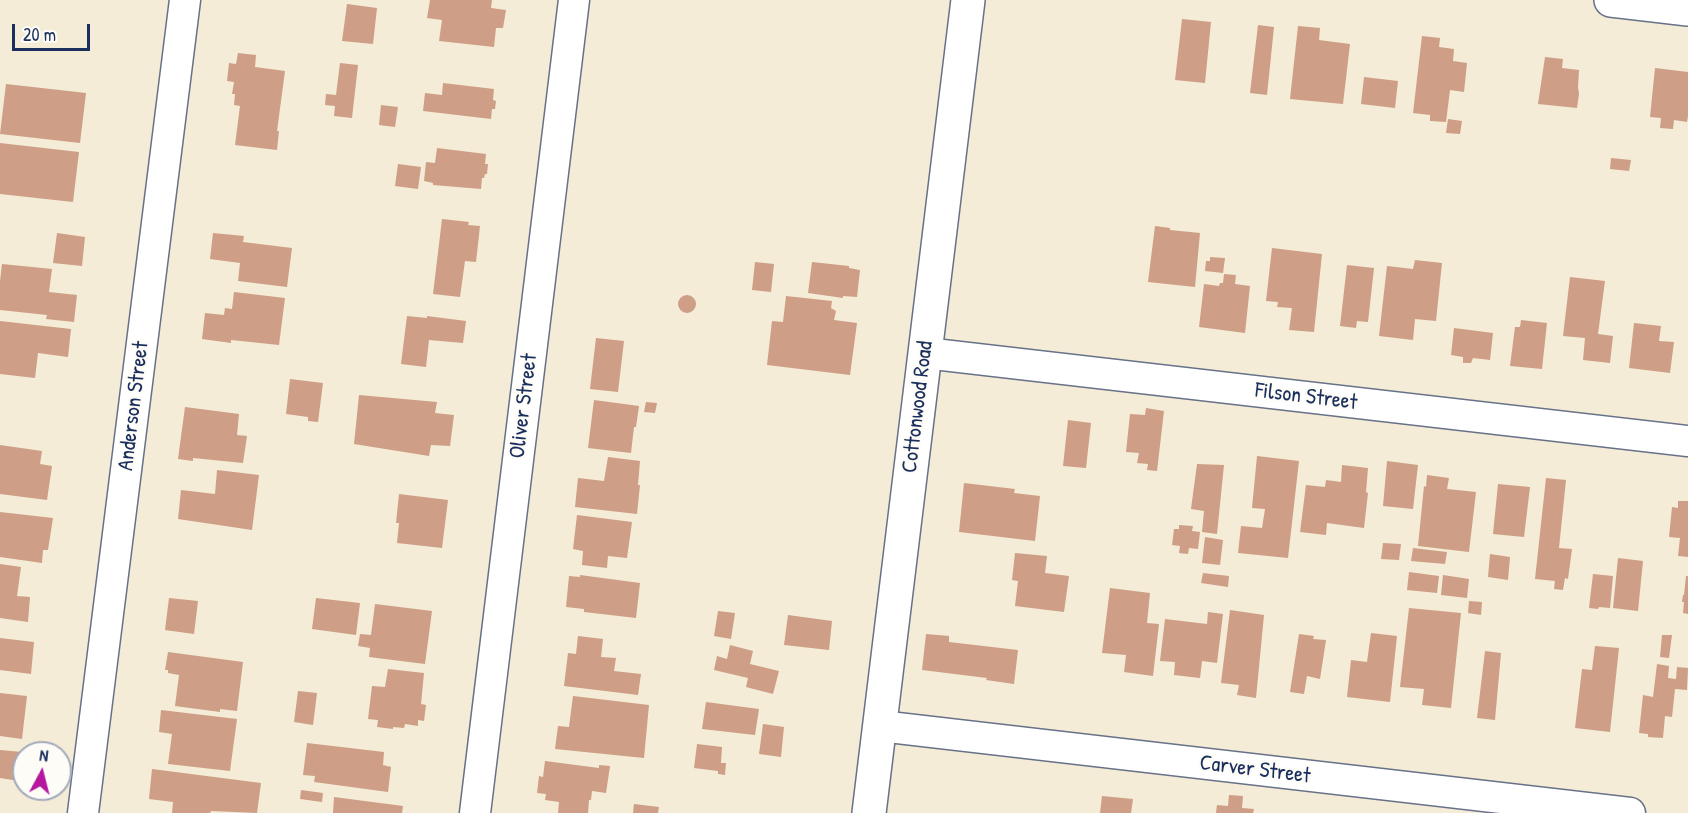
<!DOCTYPE html>
<html>
<head>
<meta charset="utf-8">
<style>
	body { margin:0 }
	#map { position:relative; width:1688px; height:813px; overflow:hidden; background:#f4ecd6; font-family:"Patrick Hand",sans-serif }
	canvas { display:block }
	.north { position:absolute; left:12px; top:741px; width:60px; height:60px; box-sizing:border-box; background:#fdfcf7; border:2px solid #a3aaba; border-radius:50%; rotate:7deg; font-size:16px; font-weight:700; line-height:24px; text-align:center; color:#1b2f5e }
	.north::after { content:''; display:block; margin:auto; width:21px; height:27px; background:#b5179e; clip-path:polygon(50% 0,100% 100%,50% 72%,0 100%) }
	.scale { position:absolute; left:12px; top:24px; width:78px; height:27px; box-sizing:border-box; border:3px solid #1b2f5e; border-top:0; padding-left:8px; font-size:18px; line-height:21px; white-space:nowrap; color:#1b2f5e; -webkit-text-stroke:4px #fdfcf7; paint-order:stroke }
</style>
</head>
<body>
<div id="map">
<canvas width="1688" height="813"></canvas>
<div class="north">N</div>
<div class="scale">20 m</div>
</div>
<script>
const g = document.querySelector('canvas').getContext('2d');
g.lineJoin = 'round';
function fillPath(path, color) {
  g.fillStyle = color;
  g.fill(path, 'evenodd');
}
function poly(rows) {
  const path = new Path2D();
  for (const r of rows) {
    if (r.length === 3) {
      path.moveTo(r[0] + r[2], r[1]);
      path.arc(r[0], r[1], r[2], 0, 2 * Math.PI);
      continue;
    }
    path.moveTo(r[0], r[1]);
    for (let i = 2; i < r.length; i += 2) path.lineTo(r[i], r[i + 1]);
  }
  return path;
}
function strokePath(path, color, width, dash) {
  g.strokeStyle = color;
  g.lineWidth = width;
  g.lineCap = dash ? 'butt' : 'round';
  g.setLineDash(dash || []);
  g.stroke(path);
}
function drawText(font, color, halo, rows, align = 'center') {
  g.font = font + ' "Patrick Hand",sans-serif';
  g.lineWidth = 5;
  g.setLineDash([]);
  g.textBaseline = 'middle';
  g.strokeStyle = halo;
  g.fillStyle = color;
  for (const [text, x, y, turn = 0] of rows) {
    g.save();
    g.translate(x, y);
    g.rotate((+turn || 0) * Math.PI / 180);
    g.textAlign = isNaN(turn) ? turn : align;
    if (halo) g.strokeText(text, 0, 0);
    g.fillText(text, 0, 0);
    g.restore();
  }
}
const building = poly([
	[430,0,492,0,491,8,506,10,503,28,496,28,494,47,439,41,442,20,427,18],
	[347,4,377,8,373,44,342,41],
	[1182,19,1211,22,1205,83,1175,80],
	[1258,25,1274,27,1267,95,1250,93],
	[1298,26,1320,28,1319,40,1350,44,1343,104,1290,99],
	[1422,36,1440,38,1439,47,1454,49,1453,61,1467,63,1464,92,1450,90,1446,122,1430,121,1430,115,1413,113],
	[238,53,256,55,255,67,285,71,277,131,279,131,277,150,235,145,240,106,234,105,235,94,232,94,234,82,227,81,229,63,236,64],
	[1545,57,1563,59,1562,68,1579,70,1578,87,1579,94,1577,108,1538,104],
	[340,63,358,65,352,118,334,116,335,106,325,105,326,94,336,95],
	[1655,68,1688,72,1688,116,1687,122,1674,120,1673,129,1660,128,1661,118,1650,117],
	[1364,77,1398,81,1395,108,1361,104],
	[443,83,494,89,493,100,496,101,495,109,492,109,491,119,423,111,425,93,442,95],
	[6,84,86,93,80,143,0,134],
	[381,105,398,107,395,127,379,125],
	[1448,119,1462,121,1460,134,1446,133],
	[0,143,79,152,73,202,0,194],
	[437,148,486,154,485,164,488,164,487,174,485,174,484,178,482,178,481,189,433,185,433,183,424,181,426,162,435,163],
	[1611,158,1631,160,1629,171,1610,169],
	[398,164,421,167,418,189,395,186],
	[442,219,469,222,468,225,480,226,476,262,465,261,460,297,433,294],
	[1155,226,1170,228,1170,230,1200,233,1195,287,1148,282],
	[57,233,85,237,82,266,53,263],
	[213,233,244,236,243,242,292,248,287,287,238,281,240,263,210,259],
	[1272,248,1322,254,1314,332,1289,330,1292,308,1277,307,1278,302,1266,301],
	[1210,257,1225,258,1223,273,1205,271,1206,261,1210,261],
	[1415,260,1442,263,1436,321,1415,319,1413,340,1379,336,1387,266,1413,269],
	[755,262,774,264,771,292,752,290],
	[812,262,849,266,849,268,860,270,857,297,843,296,843,298,808,293],
	[2,264,52,269,49,292,77,295,74,322,46,319,47,315,0,310,0,281],
	[1347,265,1374,268,1368,322,1357,321,1356,328,1340,326],
	[1224,274,1236,275,1235,284,1250,286,1245,333,1199,327,1204,284,1219,286,1220,283,1223,283],
	[1570,277,1605,281,1598,334,1613,336,1610,363,1583,360,1585,338,1563,336],
	[234,292,285,298,279,345,231,340,231,343,202,339,205,313,224,315,225,308,232,309],
	[687,304,9],
	[786,296,832,301,831,308,836,311,834,320,857,323,850,375,767,365,772,321,783,322],
	[407,316,427,318,427,316,466,321,463,343,429,340,426,367,401,364],
	[1521,320,1547,323,1542,369,1510,366,1515,327,1520,327],
	[0,321,71,329,68,357,38,353,35,378,0,374],
	[1634,323,1661,326,1659,341,1674,342,1670,373,1629,368],
	[1454,328,1493,333,1490,360,1473,358,1471,363,1463,363,1463,357,1451,355],
	[596,338,624,341,618,392,590,389],
	[290,379,323,383,318,422,308,421,308,417,286,414],
	[359,395,437,402,435,413,454,415,450,446,431,445,429,456,354,444],
	[594,400,639,406,636,427,634,427,631,453,588,448],
	[646,402,657,403,655,413,644,412],
	[185,407,239,414,237,435,247,436,243,463,193,458,193,461,178,459],
	[1146,408,1164,411,1157,471,1147,470,1148,464,1137,463,1139,453,1126,452,1130,414,1145,415],
	[1068,420,1091,423,1086,468,1063,466],
	[0,445,42,451,40,464,52,466,47,500,0,494],
	[1257,456,1299,461,1288,558,1238,553,1241,526,1262,528,1265,509,1252,508],
	[608,457,640,461,638,485,640,485,637,514,575,507,578,478,604,481],
	[1387,461,1418,465,1413,509,1383,506],
	[1197,464,1224,465,1217,534,1202,532,1204,511,1191,509],
	[1342,465,1368,468,1366,492,1368,493,1364,528,1327,523,1326,535,1300,532,1306,485,1325,487,1326,480,1341,482],
	[217,470,259,475,252,530,178,519,181,490,215,494],
	[1427,475,1449,478,1447,489,1476,492,1469,552,1418,546,1424,486,1426,487],
	[1546,478,1566,480,1559,548,1572,549,1568,579,1565,578,1563,590,1554,589,1555,581,1535,579],
	[964,483,1015,489,1014,493,1040,496,1035,541,959,532],
	[1498,484,1530,487,1524,537,1493,534],
	[399,494,448,500,442,548,397,543,399,523,396,523],
	[1678,501,1688,501,1688,557,1678,556,1680,538,1669,537,1672,507,1678,508],
	[0,512,53,518,48,550,43,550,42,563,0,557],
	[577,515,632,522,627,558,608,556,607,568,582,565,583,551,573,549],
	[1179,525,1193,526,1192,531,1200,532,1198,549,1189,548,1188,554,1179,553,1180,546,1172,545,1174,529,1179,529],
	[1205,537,1223,540,1220,565,1202,563],
	[1383,543,1401,544,1399,560,1381,559],
	[1413,548,1447,552,1445,564,1411,561],
	[1015,553,1047,556,1045,573,1069,576,1064,612,1015,606,1018,581,1012,580],
	[1490,554,1510,557,1508,580,1488,577],
	[1618,558,1643,561,1638,611,1613,608],
	[0,564,21,567,17,596,30,597,28,622,0,618],
	[1409,572,1439,576,1437,593,1407,590],
	[1203,573,1229,576,1228,587,1201,583],
	[1593,574,1613,576,1610,608,1599,607,1598,609,1589,608],
	[580,575,640,583,636,618,584,612,584,609,566,607,569,576,580,577],
	[1443,575,1469,579,1467,598,1441,595],
	[1686,576,1688,576,1688,614,1683,613,1684,602,1682,602,1683,595,1684,595],
	[1110,588,1150,593,1147,623,1159,624,1153,676,1124,672,1126,655,1102,653],
	[169,598,198,601,194,634,165,630],
	[316,598,360,603,356,635,312,629],
	[1469,601,1482,602,1481,615,1468,613],
	[375,604,432,611,425,664,369,657,370,648,358,646,360,634,371,635],
	[1409,608,1461,613,1451,708,1422,705,1424,689,1400,687],
	[1230,610,1264,615,1256,698,1237,695,1239,685,1221,683],
	[718,611,735,613,731,639,714,636],
	[1208,612,1223,614,1217,663,1202,661,1200,678,1174,675,1175,662,1160,661,1165,619,1207,624],
	[788,615,832,621,829,650,784,645],
	[1371,633,1397,636,1390,702,1347,697,1351,660,1367,662],
	[926,634,949,636,949,642,1018,650,1014,684,986,680,987,678,922,670],
	[1299,634,1314,636,1313,639,1326,640,1320,679,1307,676,1304,694,1290,692],
	[1662,635,1672,635,1669,658,1660,657],
	[578,636,603,639,601,657,616,658,614,671,641,674,638,695,564,686,568,653,576,654],
	[0,638,34,642,31,674,0,670],
	[730,645,753,651,750,664,779,671,773,694,746,687,748,678,714,670,717,656,727,659],
	[1595,646,1619,648,1610,732,1575,728,1582,669,1592,670],
	[1485,651,1501,653,1495,720,1477,718],
	[168,652,243,662,237,711,220,709,220,712,175,706,179,675,168,673,168,670,165,670],
	[1657,664,1669,666,1668,678,1676,679,1677,667,1688,668,1687,690,1675,689,1672,717,1665,716,1663,738,1648,737,1648,734,1639,733,1643,695,1653,697],
	[388,669,424,673,421,704,426,705,424,721,418,720,418,726,405,724,404,728,393,727,393,729,377,727,378,720,368,719,372,686,385,687],
	[298,691,317,693,313,725,294,722],
	[0,693,27,696,22,739,0,736],
	[573,696,649,705,644,758,555,749,558,726,569,727],
	[706,702,759,709,755,735,702,729],
	[161,710,237,719,230,771,168,764,172,734,159,732],
	[763,724,784,727,781,757,759,754],
	[307,743,384,752,383,765,391,767,388,792,314,782,315,776,303,775],
	[697,744,722,747,721,763,726,763,725,775,718,774,718,771,694,768],
	[0,750,22,752,19,781,0,778],
	[545,761,599,768,599,765,610,766,606,793,592,791,591,800,589,800,588,813,558,813,559,802,545,800,546,794,537,793,539,776,543,777],
	[152,769,261,783,257,813,211,811,210,813,172,813,173,802,149,799],
	[301,790,323,793,322,802,300,799],
	[1229,795,1243,796,1242,808,1254,809,1253,813,1216,813,1217,805,1228,806],
	[1102,796,1133,799,1131,813,1100,813],
	[334,797,403,806,402,813,333,813],
	[634,804,659,807,658,813,633,813]
]);
const minor = poly([
	[925,353,1688,441],
	[880,726,1630,813],
	[83,813,185,0],
	[475,813,574,0]
]);
const tertiary = poly([
	[1611,0,1688,9],
	[869,813,968,0]
]);
const streetNames = [
	["Filson Street",1306,397,7],
	["Anderson Street",134,406,-83],
	["Oliver Street",524,406,-83],
	["Cottonwood Road",918,407,-83],
	["Carver Street",1255,770,7]
];
fillPath(building, '#ce9e86');
strokePath(minor, '#677188', 33);
strokePath(tertiary, '#677188', 36);
strokePath(minor, '#fff', 30);
strokePath(tertiary, '#fff', 33);
drawText('22px', '#1b2f5e', '#fdfcf7', streetNames);
</script>
</body>
</html>
